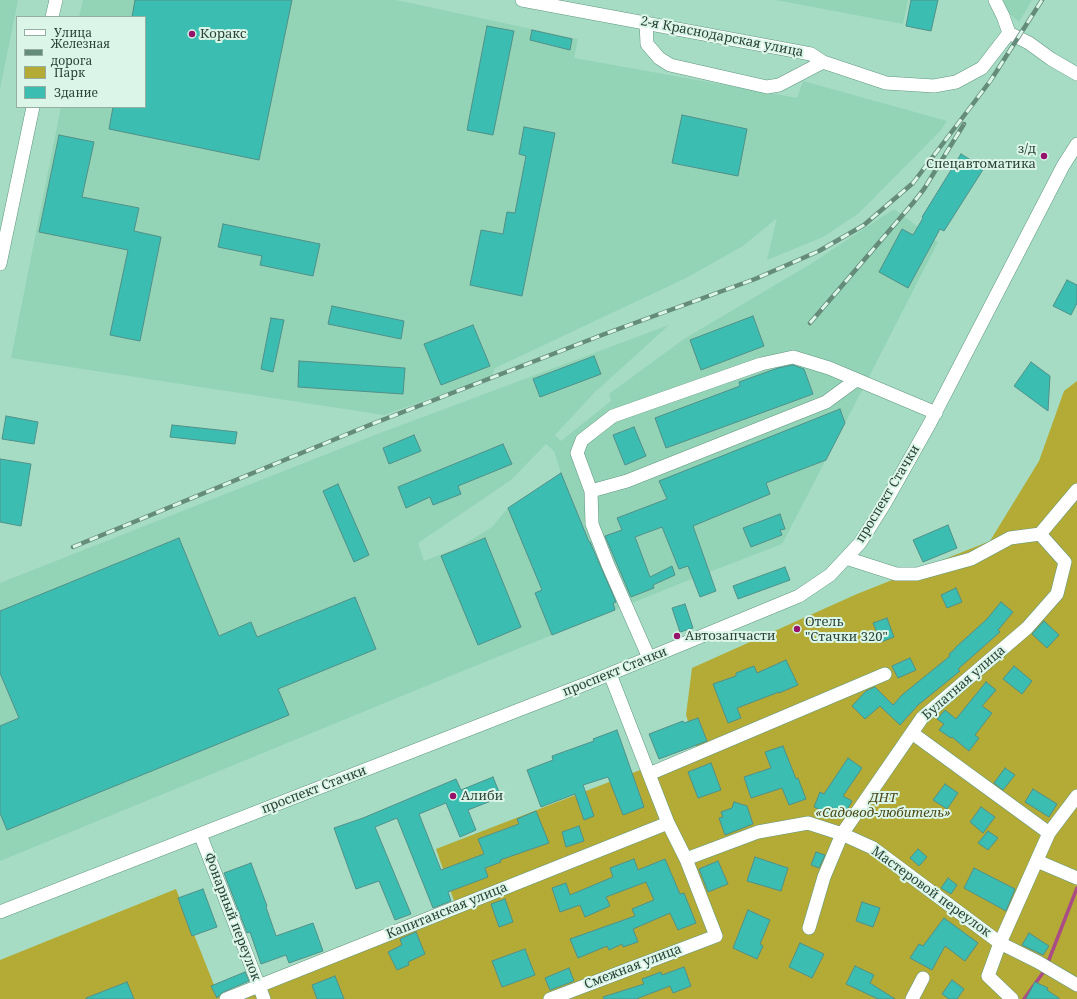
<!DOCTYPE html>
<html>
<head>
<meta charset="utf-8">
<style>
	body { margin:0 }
	#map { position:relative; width:1077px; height:999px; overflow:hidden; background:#a5dcc3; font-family:"Noto Serif",serif }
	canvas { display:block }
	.legend { position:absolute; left:16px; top:16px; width:130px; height:92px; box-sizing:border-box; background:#dbf6e9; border:1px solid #95aea2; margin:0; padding:5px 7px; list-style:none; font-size:12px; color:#2b4238 }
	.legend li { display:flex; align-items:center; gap:8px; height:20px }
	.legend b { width:20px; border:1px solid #95aea2 }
</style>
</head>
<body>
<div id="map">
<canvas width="1077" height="999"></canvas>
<ul class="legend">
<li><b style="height:5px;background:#fff"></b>Улица</li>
<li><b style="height:5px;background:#658b7a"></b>Железная дорога</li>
<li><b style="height:11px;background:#b3ab36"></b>Парк</li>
<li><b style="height:11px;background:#3bbeb1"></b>Здание</li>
</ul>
</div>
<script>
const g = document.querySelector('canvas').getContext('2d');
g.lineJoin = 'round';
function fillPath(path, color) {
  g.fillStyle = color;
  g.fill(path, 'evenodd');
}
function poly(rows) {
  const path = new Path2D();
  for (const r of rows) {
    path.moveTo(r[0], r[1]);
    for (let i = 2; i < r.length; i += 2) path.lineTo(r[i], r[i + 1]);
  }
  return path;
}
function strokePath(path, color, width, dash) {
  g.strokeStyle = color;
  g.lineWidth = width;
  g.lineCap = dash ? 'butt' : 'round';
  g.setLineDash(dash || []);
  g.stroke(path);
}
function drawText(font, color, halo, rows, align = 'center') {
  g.font = font + ' "Noto Serif",serif';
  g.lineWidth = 4;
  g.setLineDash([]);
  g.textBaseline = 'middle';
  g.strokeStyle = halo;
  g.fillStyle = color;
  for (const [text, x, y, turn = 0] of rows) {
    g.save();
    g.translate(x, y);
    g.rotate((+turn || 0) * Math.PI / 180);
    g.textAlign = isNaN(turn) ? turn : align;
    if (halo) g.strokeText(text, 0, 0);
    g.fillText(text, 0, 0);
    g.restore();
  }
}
const built = poly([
	[0,0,18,0,0,89],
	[83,0,396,0,578,39,574,58,797,98,803,81,947,121,941,130,859,213,823,237,767,260,777,218,743,246,686,278,495,368,491,377,384,415,11,358,61,107,145,107,145,17,79,17],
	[776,0,908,0,903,24],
	[1000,0,1032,0,1019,22,1005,10],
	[894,209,938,242,856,402,782,544,699,576,465,670,0,861,0,583,375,435,669,325,594,393,555,435,561,441,611,401,609,394,684,339,809,265],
	[546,444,554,451,561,473,508,508,492,527,460,547,424,561,418,543,511,480]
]);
const green = poly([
	[1077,381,1077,999,0,999,0,960,176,889,218,995,454,901,436,849,697,748,686,715,692,668,857,594,990,541,1039,461,1064,391]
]);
const stream = poly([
	[1024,999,1045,970,1077,888]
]);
const building = poly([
	[135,0,292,0,259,160,109,129,113,107,145,107,145,17,132,17,135,0],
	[911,0,938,0,931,31,906,26,911,0],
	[487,26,514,31,493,135,467,130,487,26],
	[532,30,572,39,570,50,530,40,532,30],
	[682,115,747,129,738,176,672,163,682,115],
	[524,127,555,133,522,296,470,285,481,230,503,234,507,212,515,213,526,156,519,154,524,127],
	[59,135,94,142,82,197,139,208,134,231,161,237,140,341,110,335,128,250,39,232,59,135],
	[961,154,984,168,944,231,940,229,908,288,879,272,902,229,913,235,923,218,922,217,961,154],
	[223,224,320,244,313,276,260,265,262,256,218,247,223,224],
	[1067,280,1077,285,1077,303,1071,315,1053,306,1067,280],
	[332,306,404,321,401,339,328,324,332,306],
	[753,316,764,346,701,370,690,340,753,316],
	[271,318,284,320,273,372,261,369,271,318],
	[473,325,490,366,441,385,424,344,473,325],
	[594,356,601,374,540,397,533,379,594,356],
	[299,361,405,368,403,394,298,387,299,361],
	[1031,362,1050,376,1048,411,1014,386,1031,362],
	[793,365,804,369,813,394,666,448,655,418,740,386,739,382,778,368,793,365],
	[840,409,845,423,826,460,766,483,770,494,693,526,716,591,700,597,688,566,679,569,662,527,635,537,650,577,672,566,675,575,653,585,654,588,631,597,605,536,622,530,617,518,667,499,659,481,840,409],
	[6,416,38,422,34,444,2,439,6,416],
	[172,425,237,432,235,444,170,437,172,425],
	[634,427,646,456,625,465,613,435,634,427],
	[414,435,421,451,389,464,383,448,414,435],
	[503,444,512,464,458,486,461,494,433,505,430,497,406,508,398,487,503,444],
	[0,459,31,464,21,526,0,522,0,459],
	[561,473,589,542,590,542,616,602,613,603,615,610,552,635,535,593,542,590,508,508,561,473],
	[338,484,369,555,354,562,323,491,338,484],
	[780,514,785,529,780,530,782,535,751,547,743,528,780,514],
	[948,525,957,548,923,562,913,540,948,525],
	[179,538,219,636,251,622,257,637,355,597,376,649,278,689,289,715,7,830,0,813,0,726,19,718,0,673,0,611,179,538],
	[485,538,521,627,478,645,441,556,485,538],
	[785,567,790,580,738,599,733,586,785,567],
	[956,588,962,602,947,608,941,595,956,588],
	[1001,602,1013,612,998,630,1000,632,958,669,960,671,918,705,900,725,880,706,865,719,852,706,866,691,875,687,893,705,902,695,950,656,949,654,955,649,955,648,987,619,1001,602],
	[685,604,693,628,680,632,672,608,685,604],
	[887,618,894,637,881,642,873,623,887,618],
	[1044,621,1059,635,1047,648,1032,634,1044,621],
	[910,658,916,670,898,678,892,666,910,658],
	[786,660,798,685,779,693,779,692,737,708,741,718,728,723,713,684,736,676,736,673,754,666,757,673,786,660],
	[1014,666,1032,681,1022,694,1003,679,1014,666],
	[986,682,996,690,982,706,992,713,975,735,979,738,969,751,952,737,951,738,939,730,944,724,937,719,945,710,956,719,986,682],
	[698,718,707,741,659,759,649,734,683,721,684,723,698,718],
	[617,730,644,807,623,815,608,777,583,785,594,816,584,820,575,794,541,807,527,770,553,760,552,756,594,741,593,739,617,730],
	[783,746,796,779,798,778,806,799,789,805,782,788,751,798,744,777,771,768,765,752,783,746],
	[848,758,862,768,843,796,852,801,845,814,831,807,828,813,814,807,820,792,824,794,848,758],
	[711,763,721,790,698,798,688,772,711,763],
	[1005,768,1015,775,1003,790,994,783,1005,768],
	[493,777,501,797,468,810,476,830,460,837,446,803,419,814,441,870,484,854,478,839,519,824,517,819,536,811,549,843,500,860,501,862,485,868,488,877,448,892,451,901,433,908,397,818,375,827,411,914,395,920,379,881,356,889,334,828,363,818,456,779,461,790,493,777],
	[945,784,958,793,947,809,933,800,945,784],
	[1033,789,1057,804,1049,817,1025,802,1033,789],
	[734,802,747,806,753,824,725,835,719,818,723,817,721,812,732,808,734,802],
	[981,807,995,817,983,833,970,822,981,807],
	[579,826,584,841,566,847,562,832,579,826],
	[988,831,998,838,988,850,978,843,988,831],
	[918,849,927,857,919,866,910,858,918,849],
	[816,852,825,855,819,868,811,865,816,852],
	[755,857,788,868,781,891,747,881,755,857],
	[634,859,638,870,665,859,680,894,684,893,696,923,678,930,670,913,633,929,638,942,623,947,622,944,609,950,607,946,578,958,570,939,635,916,632,909,654,900,646,882,606,897,610,906,585,917,580,905,560,912,552,888,566,883,570,895,613,877,610,868,634,859],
	[718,861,728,884,708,892,699,869,718,861],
	[251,863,267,906,266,907,276,936,313,923,323,951,289,963,286,955,261,964,250,932,247,933,224,873,251,863],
	[974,868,1015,889,1006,911,964,888,974,868],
	[948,878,957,885,951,894,941,888,948,878],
	[203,889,217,927,192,936,178,898,203,889],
	[505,899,513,922,499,927,491,904,505,899],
	[862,902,880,908,873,927,856,921,862,902],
	[748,910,770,920,760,944,763,946,757,959,733,948,748,910],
	[944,918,978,943,965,961,945,946,932,970,910,958,919,944,923,946,944,918],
	[416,932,425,954,408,962,409,965,397,970,388,952,402,945,400,939,416,932],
	[1029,933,1049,946,1043,955,1022,945,1029,933],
	[800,943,824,954,812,978,789,967,800,943],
	[525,949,535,975,502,987,492,961,525,949],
	[855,966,874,975,870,983,895,999,878,999,846,984,855,966],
	[684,967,691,986,673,993,670,986,636,999,604,999,603,997,644,984,642,979,661,972,662,975,684,967],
	[569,968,574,981,550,990,545,978,569,968],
	[245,972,249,981,223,992,217,998,211,986,245,972],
	[335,976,344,999,317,999,312,985,335,976],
	[952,980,964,989,957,999,949,999,942,994,952,980],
	[127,982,134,999,86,999,86,998,127,982],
	[1035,982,1048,988,1047,990,1060,999,1026,999,1035,982]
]);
const minor = poly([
	[522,0,811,54,823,62,886,83,934,86,956,82,982,68,1009,33,1029,43,1051,59,1077,74],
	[995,0,1003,16,1009,33],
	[52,17,56,0],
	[646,23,647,44,659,58,670,65,767,87,779,85,823,62],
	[0,264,33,107],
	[591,491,627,481,826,402,856,380],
	[1040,534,1077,490],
	[846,558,896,574,917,574,971,559,1010,538,1040,534],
	[649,658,608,565,592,524,591,491,577,453,582,440,613,416,761,364,793,357,829,368,936,413],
	[912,733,1049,833],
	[649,774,885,674],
	[200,834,264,999],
	[686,859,758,832,808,823,842,834,873,848,1000,943,1038,962,1077,985],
	[1037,861,1077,878],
	[0,912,588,683,799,596,830,575,860,543,885,503,930,423,1063,166,1077,144],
	[809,928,824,877,842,834,922,718,1027,628,1057,594,1065,562,1040,534],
	[226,999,668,823],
	[550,999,716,936,686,859,668,823,610,674],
	[912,999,923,978],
	[1012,999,988,976,1000,943,1049,833,1077,796]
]);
const rail = poly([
	[810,323,913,203,924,189,964,124],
	[73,547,372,424,602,335,755,279,819,251,864,225,913,183,991,80,1042,0]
]);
const markers = [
	[192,34,4,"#95136b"],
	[1044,156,4,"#95136b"],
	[797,629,4,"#95136b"],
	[677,636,4,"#95136b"],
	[453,796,4,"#95136b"]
];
const poiNames = [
	["Коракс",200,34],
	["з/д",1036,149,"right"],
	["Спецавтоматика",1036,164,"right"],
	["Отель",805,622],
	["\"Стачки 320\"",805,637],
	["Автозапчасти",685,636],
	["Алиби",461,796]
];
const streetNames = [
	["2-я Краснодарская улица",722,37,11],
	["проспект Стачки",888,494,-59],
	["проспект Стачки",615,672,-22],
	["Булатная улица",964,683,-41],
	["проспект Стачки",314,790,-21],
	["Мастеровой переулок",931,892,36],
	["Капитанская улица",447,911,-22],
	["Фонарный переулок",232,917,69],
	["Смежная улица",633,967,-21]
];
const parkNames = [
	["ДНТ",883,798],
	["«Садовод-любитель»",883,813]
];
fillPath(built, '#93d3b6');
fillPath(green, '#b3ab36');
strokePath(stream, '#ab4c86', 3.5);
fillPath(building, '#3bbeb1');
strokePath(building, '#519089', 1);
strokePath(minor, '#619780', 14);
strokePath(minor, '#fff', 13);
strokePath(rail, '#658b7a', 4.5);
strokePath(rail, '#dbf6e9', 3, [9]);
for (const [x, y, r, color] of markers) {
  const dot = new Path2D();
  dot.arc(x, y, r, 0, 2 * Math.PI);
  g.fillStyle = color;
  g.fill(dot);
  strokePath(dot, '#dbf6e9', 1.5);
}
drawText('13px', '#2b4238', '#dbf6e9', poiNames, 'left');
drawText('13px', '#2b4238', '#dbf6e9', streetNames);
drawText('italic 13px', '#4b4716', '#dbf6e9', parkNames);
</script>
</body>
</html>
